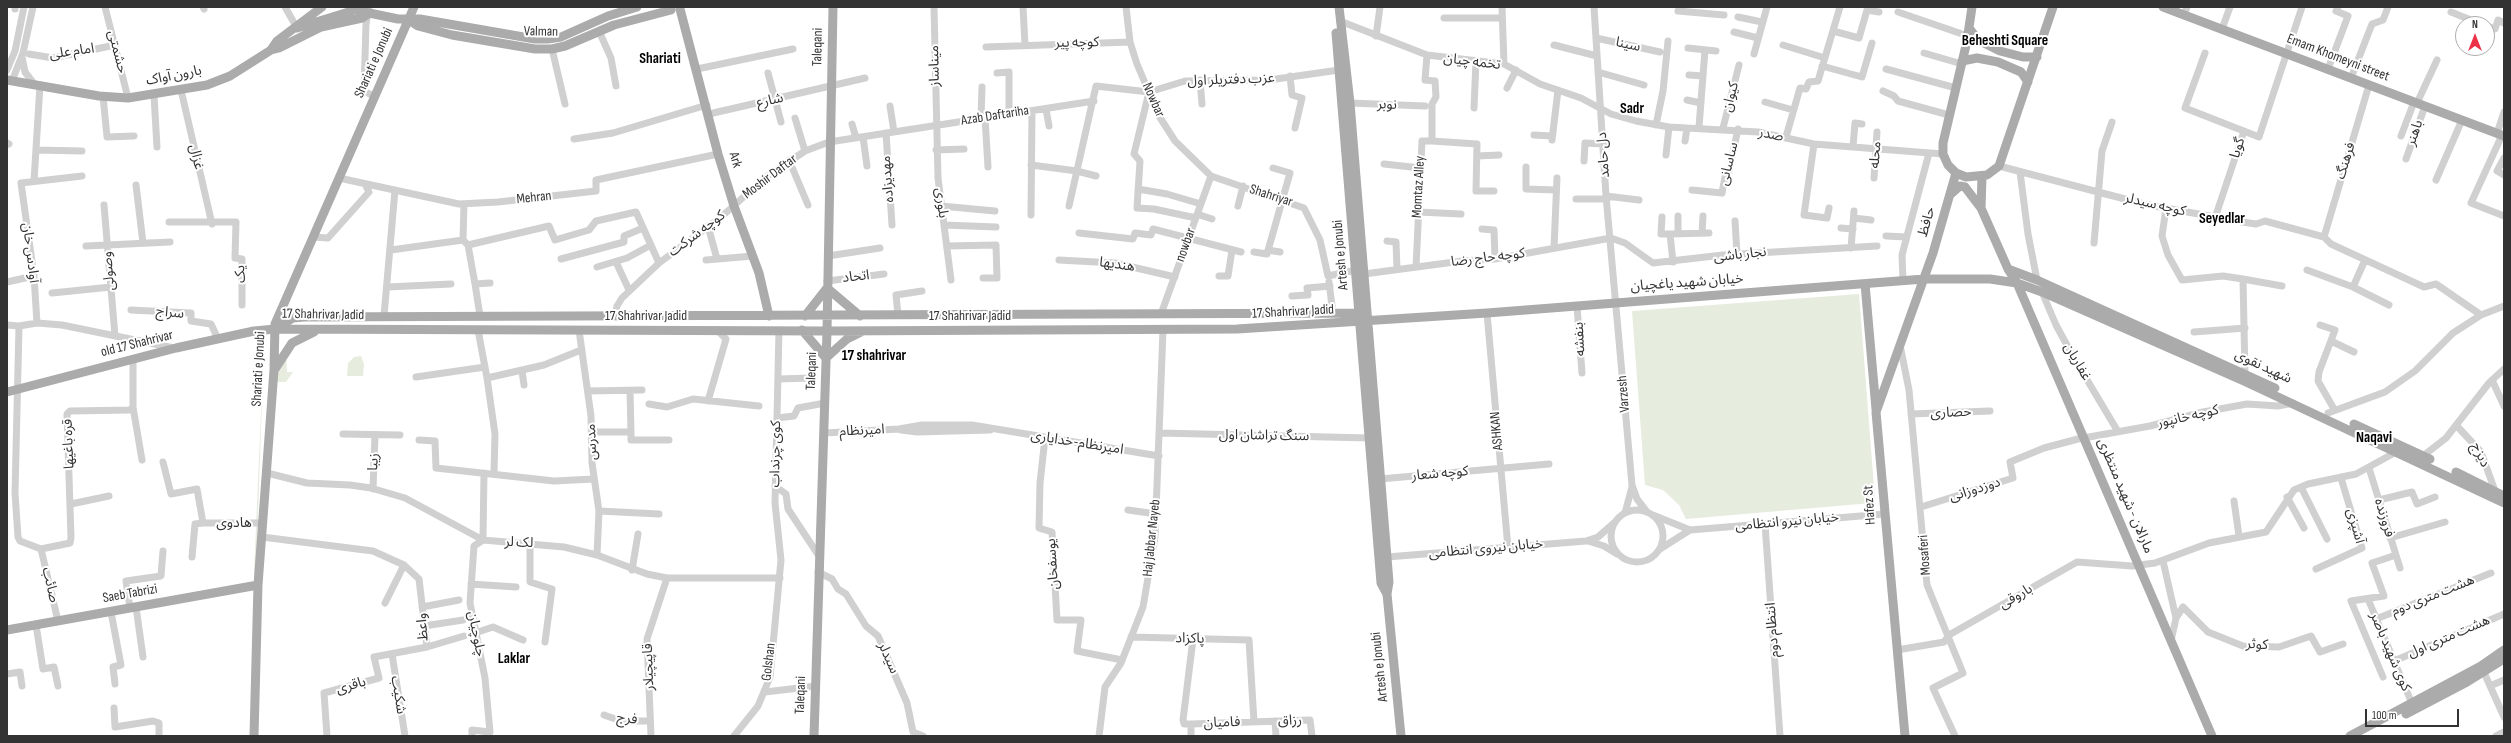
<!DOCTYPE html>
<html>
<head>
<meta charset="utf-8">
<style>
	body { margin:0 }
	#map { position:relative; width:2511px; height:743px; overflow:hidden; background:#fff; font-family:"Sofia Sans Condensed",sans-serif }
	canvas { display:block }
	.frame { position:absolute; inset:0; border:8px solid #333; pointer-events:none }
	.north { position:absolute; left:2455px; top:16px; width:40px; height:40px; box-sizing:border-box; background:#fff; border:1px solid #adadad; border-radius:50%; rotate:0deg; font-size:11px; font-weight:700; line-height:16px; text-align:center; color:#333 }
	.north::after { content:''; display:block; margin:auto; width:14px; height:18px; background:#ed3146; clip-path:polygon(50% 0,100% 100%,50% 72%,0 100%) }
	.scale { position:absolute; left:2365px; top:709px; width:94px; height:18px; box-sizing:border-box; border:2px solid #333; border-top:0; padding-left:5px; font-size:12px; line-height:14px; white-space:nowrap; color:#333; -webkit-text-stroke:3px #fff; paint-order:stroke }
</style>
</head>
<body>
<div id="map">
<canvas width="2511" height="743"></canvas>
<div class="frame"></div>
<div class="north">N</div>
<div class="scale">100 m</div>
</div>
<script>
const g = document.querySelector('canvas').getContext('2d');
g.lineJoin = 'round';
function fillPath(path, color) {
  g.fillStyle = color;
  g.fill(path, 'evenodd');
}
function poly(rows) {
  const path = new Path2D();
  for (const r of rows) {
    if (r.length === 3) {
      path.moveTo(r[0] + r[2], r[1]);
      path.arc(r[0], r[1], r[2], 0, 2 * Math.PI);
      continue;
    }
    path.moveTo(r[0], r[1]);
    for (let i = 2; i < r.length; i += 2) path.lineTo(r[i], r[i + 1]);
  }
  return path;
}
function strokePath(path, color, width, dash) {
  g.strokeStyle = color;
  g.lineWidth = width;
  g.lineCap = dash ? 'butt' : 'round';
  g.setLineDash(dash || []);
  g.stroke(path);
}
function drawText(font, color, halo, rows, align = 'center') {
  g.font = font + ' "Sofia Sans Condensed","Noto Sans Arabic",sans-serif';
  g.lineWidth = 4;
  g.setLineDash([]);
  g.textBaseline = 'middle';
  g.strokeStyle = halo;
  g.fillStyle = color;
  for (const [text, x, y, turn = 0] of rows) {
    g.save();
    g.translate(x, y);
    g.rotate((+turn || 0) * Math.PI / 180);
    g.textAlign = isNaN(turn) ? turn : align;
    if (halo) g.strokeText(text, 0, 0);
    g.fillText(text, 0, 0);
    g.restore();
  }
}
const green = poly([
	[1859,294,1875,500,1872,503,1686,519,1679,505,1663,490,1645,485,1632,311],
	[264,343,256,573,254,573],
	[286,354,287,372,293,372,286,382,274,382],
	[361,356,364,364,363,376,347,376,348,363,354,357]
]);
const minor = poly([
	[15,7,15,9],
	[105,7,128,98],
	[203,7,204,9],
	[285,7,297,28],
	[369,7,366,24,364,91,375,97],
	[934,7,938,178,951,280],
	[1023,7,1025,45],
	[1126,7,1130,42,1137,64,1159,116,1175,141,1211,176,1304,208,1320,240,1328,276,1356,270],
	[1502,7,1504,64],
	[1594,7,1606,196,1632,485,1637,499,1647,512],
	[1678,11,1724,15],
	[1898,12,1968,36],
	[2451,12,2481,24],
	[2184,15,2187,7],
	[1738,17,1762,22],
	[1444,18,1502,18],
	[1340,21,1427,55,1504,64,1540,84,1581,98,1611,114,1636,121,1669,127,1758,132,1814,144,1943,154],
	[2487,26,2495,29,2498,20,2504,23],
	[2222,29,2230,7],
	[599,31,611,58,616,86],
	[1833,31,1859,38,1867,10,1879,12],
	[1734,32,1758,38],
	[1376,36,1380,7],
	[1596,38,1660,52],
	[1554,45,1597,56],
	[1783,45,1825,58],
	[986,47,1130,42],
	[1688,48,1716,51],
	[552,49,565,104],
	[1924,53,1962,64],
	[2205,53,2185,108,2259,137,2302,7],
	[29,54,53,58,115,45],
	[1754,54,1767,7],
	[22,57,25,72,35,85],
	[1822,66,1862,77,1872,43],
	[697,69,793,49],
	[1886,69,1956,88],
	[2328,69,2348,16,2336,11,2338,7],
	[7,70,15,51,24,7],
	[1598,72,1644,85],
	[768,73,781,122],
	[997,73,1009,72,1009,114],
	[1689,75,1703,76],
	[1290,76,1292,95,1302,98,1295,128],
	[2351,78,2372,24,2383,20,2388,7],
	[1200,80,1202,104],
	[12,81,23,53,33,7],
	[1507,88,1516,70],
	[181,90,212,224],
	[1883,91,1894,96,1898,101,1949,115],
	[1149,92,1134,154,1140,161,1137,208,1154,209,1196,218],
	[154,95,157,147],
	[103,96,107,137,134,136],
	[1687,100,1701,103],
	[1765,102,1793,110],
	[1350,103,1425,106],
	[2417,103,2437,60],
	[890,106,894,132],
	[1474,108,1476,61],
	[1046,109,1049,126],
	[709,114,865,78],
	[795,118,805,151],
	[985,118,988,167],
	[981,119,982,87],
	[852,124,856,138],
	[1656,125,1663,91,1668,41],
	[1699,127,1705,50],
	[1723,128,1739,65],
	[886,133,892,225],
	[2497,133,2504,112],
	[1534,135,1552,136],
	[2502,135,2471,203,2504,216],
	[2401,136,2414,102],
	[863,137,867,166],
	[1786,137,1800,88,1806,89,1809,82,1818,81,1840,7],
	[574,139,613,133,707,105],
	[1552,140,1558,90],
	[1432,141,1477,144,1476,191,1494,191],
	[1685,141,1687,128],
	[7,143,9,144],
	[1814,144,1804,215,1827,218,1829,208],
	[1853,147,1855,123,1862,124],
	[36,150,82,151],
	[936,150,964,149],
	[1666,155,1669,127],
	[1477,156,1499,155],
	[2504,158,2497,171,2504,175],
	[2406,159,2425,106],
	[789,160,808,205],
	[1584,161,1585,143,1604,144],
	[1384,164,1420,168],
	[1031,165,1077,171,1096,176],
	[1999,166,2144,204,2242,222,2256,224,2265,221,2324,237,2331,244,2424,287,2436,284,2481,315],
	[1526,167,1526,189,1556,190],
	[2020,172,2028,234,2037,280],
	[339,178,459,204,498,202,596,191,596,180,718,154],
	[1874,178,1877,132],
	[2436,180,2462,120],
	[34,181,40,85],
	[136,185,143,243],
	[1138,189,1167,194,1201,204],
	[1692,190,1722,193,1725,177,1729,171,1738,129],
	[1606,196,1639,200],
	[1576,199,1607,199],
	[104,205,115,336],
	[941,206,995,211],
	[1069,206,1096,86,1149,92,1185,81,1269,80,1339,70],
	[1238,206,1243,186],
	[2166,208,2162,236,2168,255,2182,280,2223,276,2243,279,2245,374],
	[1418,212,1461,214],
	[1197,214,1212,219],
	[1031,215,1032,111],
	[1678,216,1678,234],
	[1662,217,1661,234,1670,234],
	[1854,218,1871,220],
	[2215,218,2244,131],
	[1735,221,1737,254],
	[169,222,236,222,235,258,242,259,242,305],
	[944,225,996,227],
	[708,226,717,259],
	[1841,228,1853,229],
	[1482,229,1494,230,1495,259],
	[1079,233,1133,239,1135,233,1151,235,1153,229,1241,252],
	[1702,233,1703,216],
	[1886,236,1906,237],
	[313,237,328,238,369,192,365,184],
	[2324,237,2369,85],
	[463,240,464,204],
	[1387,241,1396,242,1397,269],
	[2094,243,2102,151,2112,122],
	[468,245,549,226,555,240,589,230,596,221,636,212,659,263],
	[86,246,170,242],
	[947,246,996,245,997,278,983,278],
	[1554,248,1557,178],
	[1851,248,1854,211],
	[391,250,463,240,468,245,475,284,490,283],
	[1268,250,1280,252],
	[1254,252,1267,254,1290,173,1273,168],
	[828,256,880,248],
	[561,259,624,242,624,236,643,228],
	[706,260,753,256],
	[1059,260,1115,263,1175,277],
	[616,262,629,290],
	[1673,262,1670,234,1709,233],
	[597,267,627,258,651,245],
	[1416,267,1422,141,1432,141,1432,104,1436,97,1435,81,1425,80,1427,55],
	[2307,270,2353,287,2389,305],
	[1364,274,1462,261,1495,259,1611,238,1625,243,1653,263,1723,255,1877,246],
	[1219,276,1228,276,1232,250],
	[2243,279,2282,286],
	[827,281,884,274],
	[1903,281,1902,255,1929,153],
	[7,282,34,276],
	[1329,282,1332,306],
	[475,284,480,316],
	[387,287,451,284],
	[2353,287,2365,260],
	[2042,292,2056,325,2074,358,2117,430],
	[52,293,111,287],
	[1292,296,1308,295,1307,288,1330,286],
	[1577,306,1582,373],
	[131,310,191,313,191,321,211,324,218,339],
	[1487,313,1508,548],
	[1161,314,1211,176],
	[615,315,617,306,622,298,659,263,720,218,766,177,805,151,829,142,1094,101],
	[898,315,896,295,922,291],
	[384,316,395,190],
	[37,323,34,276,21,183,82,176],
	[7,325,19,326,37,323,62,325,174,348],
	[2320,325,2335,330,2319,372,2318,381,2334,409],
	[19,326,15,493,18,537,20,541,41,549],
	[478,330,487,378,544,365,581,350],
	[579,330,591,416,592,463,599,511,597,555],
	[2194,332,2245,328],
	[2331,341,2354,352],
	[1900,345,1909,390,1927,585,1963,673,1933,688,1955,736],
	[522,371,524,385],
	[416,377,485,367],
	[487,378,495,434,494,474],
	[778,379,812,378],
	[2492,380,2504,406],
	[588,391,642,390],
	[630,391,631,432],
	[708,401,726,339,717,330],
	[649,404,667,407,693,399,759,406],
	[133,407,142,460],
	[2328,413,2385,392,2415,371,2453,333,2481,315,2504,306],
	[1911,414,1990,411],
	[777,418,794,416,798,408,825,403],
	[2456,425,2481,452,2495,491],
	[901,430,917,432,990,430],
	[592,432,631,432,631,440,669,440],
	[824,433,899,429,922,425,972,425,1159,456],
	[1160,433,1369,438],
	[343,434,400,435],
	[1045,438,1040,483,1039,528,1052,532,1057,620,1081,620,1077,651,1122,660],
	[419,440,435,441,436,468,554,481,594,479],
	[2423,456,2446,438,2489,383,2504,369],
	[163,462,171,494,197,489,203,523,263,523],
	[2369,468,2400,568],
	[267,473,307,483,350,485,371,488,405,498,483,540,564,547,597,555,647,574,667,578,780,578],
	[1380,479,1549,464],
	[775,486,786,494,788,509,819,556],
	[2301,487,2327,539],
	[373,489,375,435],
	[2287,497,2304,528],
	[2379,500,2412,492,2417,504,2435,497],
	[2234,501,2239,536],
	[71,504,109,496],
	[1921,507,2013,478,2010,462,2044,448,2078,439,2150,426,2203,412,2247,404,2278,406,2293,403],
	[1128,510,1156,514],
	[1637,536,26],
	[599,511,659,514],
	[1625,513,1632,487],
	[1653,515,1690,530,1885,514],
	[1765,524,1780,736],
	[262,537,373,551,404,565,385,603],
	[2390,538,2445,522],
	[1588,541,1604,546,1617,554],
	[530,544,530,582,552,589,545,642],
	[41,549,70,543,71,538,67,414,70,411,130,410,133,407,133,359],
	[41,549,58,621],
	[1660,549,1690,530],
	[192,557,195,524,203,523],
	[1387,557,1586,541,1598,537,1614,523],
	[2163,561,2176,618],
	[2316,569,2362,548,2341,478],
	[632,570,638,534],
	[818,572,832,579,838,589,846,594,866,626,878,636,907,703,913,732,923,736],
	[471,584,516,587],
	[2368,599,2413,706],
	[136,607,143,657],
	[422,607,459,600],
	[130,608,126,581,161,576,163,551],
	[111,612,121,665,113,667,115,684],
	[2376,619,2491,573],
	[36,625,43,669,54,667,58,686],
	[424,626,463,620],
	[475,633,493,627,523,640],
	[1131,637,1249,640,1254,722],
	[2171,641,2176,618,2183,607,2208,632,2243,646,2279,647,2311,636,2320,652,2343,644],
	[427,647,464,636],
	[1897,650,1944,642,1949,635,2077,562,2132,566,2155,563,2209,543,2266,532,2294,490,2308,484,2356,474,2398,451],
	[392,654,405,736],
	[2394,661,2504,614],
	[2482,668,2504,717],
	[7,674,20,672,22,686],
	[2383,677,2351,601,2384,596,2372,563,2396,555],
	[2490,686,2504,680],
	[765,692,816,686],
	[114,708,115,727,153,721,159,723,159,736],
	[604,715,621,721,650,721],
	[1275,721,1276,736],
	[1191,724,1310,720,1312,736],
	[327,736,324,693,379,678,374,657,427,647,419,579,404,565],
	[472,736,472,730,490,732,485,678,470,603,474,546,483,540,484,473],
	[651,736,647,639,667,578],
	[734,736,758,706,770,677,781,560,775,503,779,330],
	[1099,736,1105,687,1121,663,1143,607,1155,537,1163,330],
	[1191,736,1191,724,1184,724,1183,720,1193,639],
	[2496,736,2504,732]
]);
const major = poly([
	[1339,7,1350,103,1389,582,1387,594,1401,736],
	[1972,7,1967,41,1943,143,1943,154,1948,165,1956,173,1966,177,1987,175,1999,166,2053,7],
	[2163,7,2504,136],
	[680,9,718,154,734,206,759,273,769,316],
	[409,20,418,26,452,35,535,49,552,49,565,46,614,25,671,10],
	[297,28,355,10,398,19,420,19,535,39,548,39,561,37,608,16,637,7],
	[1969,28,1978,40,2000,51,2023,57,2037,57],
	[1336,33,1381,583,1387,594],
	[271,50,279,48,321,27,362,18,368,14],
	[1962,61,1977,58,1998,62,2021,72,2028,82],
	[7,80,99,96,128,98,207,85,230,76,271,50,277,41,322,7],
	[1982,177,1981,208,2008,269,2017,283,2212,736],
	[1951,194,1960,186,1965,187,1981,208],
	[2008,269,2037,280,2275,388],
	[1865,284,1876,409],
	[805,316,827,288,860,316],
	[275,329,293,318,304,317,1367,313],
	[802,330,826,358,847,339,863,331],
	[275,369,292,343,314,332],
	[7,392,176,348,254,331,275,329,827,331,1237,329,1487,313,1924,279,1990,279,2017,283,2042,292,2246,382,2504,503],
	[2354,424,2430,459],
	[2456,472,2504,496],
	[7,630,258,585],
	[2406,714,2467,682,2504,659],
	[254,736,258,585,274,370,275,324,414,7],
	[814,736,827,331,833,7],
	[1905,736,1876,412,1933,253,1956,173],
	[2350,736,2481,666,2504,650]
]);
const streetNames = [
	["Valman",541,32,1],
	["کوچه پیر",1077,43,-1],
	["سینا",1628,45,12],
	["Taleqani",818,47,-89],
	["امام علی",72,52,-8],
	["حشمتی",117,52,76],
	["Emam Khomeyni street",2338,58,21],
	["تخمه چیان",1472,62,7],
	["Shariati e Jonubi",374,63,-66],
	["میناساز",935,66,-91],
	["بارون آواک",174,76,-11],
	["عزب دفتریلر اول",1231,80,-2],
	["کیوان",1731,97,-76],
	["Nowbar",1153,100,66],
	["شارع",770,101,-12],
	["نوبر",1387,105,2],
	["Azab Daftariha",995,116,-9],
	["باهنر",2415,133,-71],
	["صدر",1771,135,11],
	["گویا",2238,148,-72],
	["دل حامد",1604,155,-94],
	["محله",1876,155,-86],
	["غزال",196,157,77],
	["Ark",735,160,74],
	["فرهنگ",2346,161,-73],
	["ساسانی",1729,164,-76],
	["Moshir Daftar",770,177,-37],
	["مهدیزاده",888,179,-94],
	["Momtaz Alley",1419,187,-87],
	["Shahriyar",1271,196,18],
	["Mehran",534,198,-6],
	["بلوری",941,203,83],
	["کوچه سیدلر",2155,205,13],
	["حافظ",1927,222,-74],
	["کوچه شرکت",697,234,-37],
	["nowbar",1186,245,-70],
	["آوادس خان",30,253,83],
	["Artesh e Jonubi",1341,255,-95],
	["نجار باشی",1740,255,-6],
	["کوچه حاج رضا",1488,258,-7],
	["هندیها",1117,265,8],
	["وصولی",109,271,-95],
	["یک",241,274,-94],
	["اتحاد",856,277,-6],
	["خیابان شهید یاغچیان",1687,283,-4],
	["17 Shahrivar Jadid",1293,312,-3],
	["سراج",170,313,6],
	["17 Shahrivar Jadid",323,315,1],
	["17 Shahrivar Jadid",646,316],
	["17 Shahrivar Jadid",970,316],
	["بنفشه",1580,339,-93],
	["old 17 Shahrivar",137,344,-14],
	["غفاریان",2077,362,60],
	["شهید نقوی",2263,367,25],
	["Shariati e Jonubi",259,369,-87],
	["Taleqani",812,371,-88],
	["Varzesh",1624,394,-95],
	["حصاری",1951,413,-2],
	["کوچه خانپور",2188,417,-13],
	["امیرنظام",862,431,-3],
	["ASHKAN",1497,431,-95],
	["سنگ تراشان اول",1264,436,1],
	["مدرس",592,442,-92],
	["امیرنظام-خدایاری",1077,443,9],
	["قره باغیها",69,444,-92],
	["کوی چرنداب",776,454,-89],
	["دیزج",2480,455,63],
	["زیبا",374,462,-87],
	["کوچه شعار",1440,474,-5],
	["دوزدوزانی",1975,490,-17],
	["مارالان - شهید منتظری",2125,496,67],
	["Hafez St",1870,505,-94],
	["فروزنده",2384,518,73],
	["خیابان نیرو انتظامی",1787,522,-5],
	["هادوی",234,523],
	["آشپزی",2355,526,75],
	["Haj Jabbar Nayeb",1152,538,-84],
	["لک لر",519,543,3],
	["خیابان نیروی انتظامی",1486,549,-5],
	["Mosaferi",1925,555,-94],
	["یوسفخان",1053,564,-94],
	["صائب",50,585,77],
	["Saeb Tabrizi",130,594,-10],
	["هشت متری دوم",2433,596,-22],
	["باروقی",2016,597,-30],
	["واعظ",423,627,-94],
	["انتظام دوم",1773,630,-94],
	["چلوچیان",476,634,79],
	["هشت متری اول",2449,637,-23],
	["پاکزاد",1190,639,1],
	["کوثر",2257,645,4],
	["کوی شهید باصر",2390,652,67],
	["سیدلر",888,658,66],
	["Golshan",769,662,-83],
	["قاپیچیلار",649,667,-92],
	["Artesh e Jonubi",1380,667,-96],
	["باقری",351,686,-16],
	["شکیب",398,695,81],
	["Taleqani",801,695,-88],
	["فرج",627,719,6],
	["رزاق",1290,721,-2],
	["فامیان",1222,723,-2]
];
const neighbourhoodNames = [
	["Beheshti Square",2005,41],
	["Shariati",660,59],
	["Sadr",1632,109],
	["Seyedlar",2222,219],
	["17 shahrivar",874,356],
	["Naqavi",2374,438],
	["Laklar",514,659]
];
fillPath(green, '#e6ecde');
strokePath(minor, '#d0d0d0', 7);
strokePath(major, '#ababab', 9);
drawText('14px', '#333', '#fff', streetNames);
drawText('bold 15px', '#000', '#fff', neighbourhoodNames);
</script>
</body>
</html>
